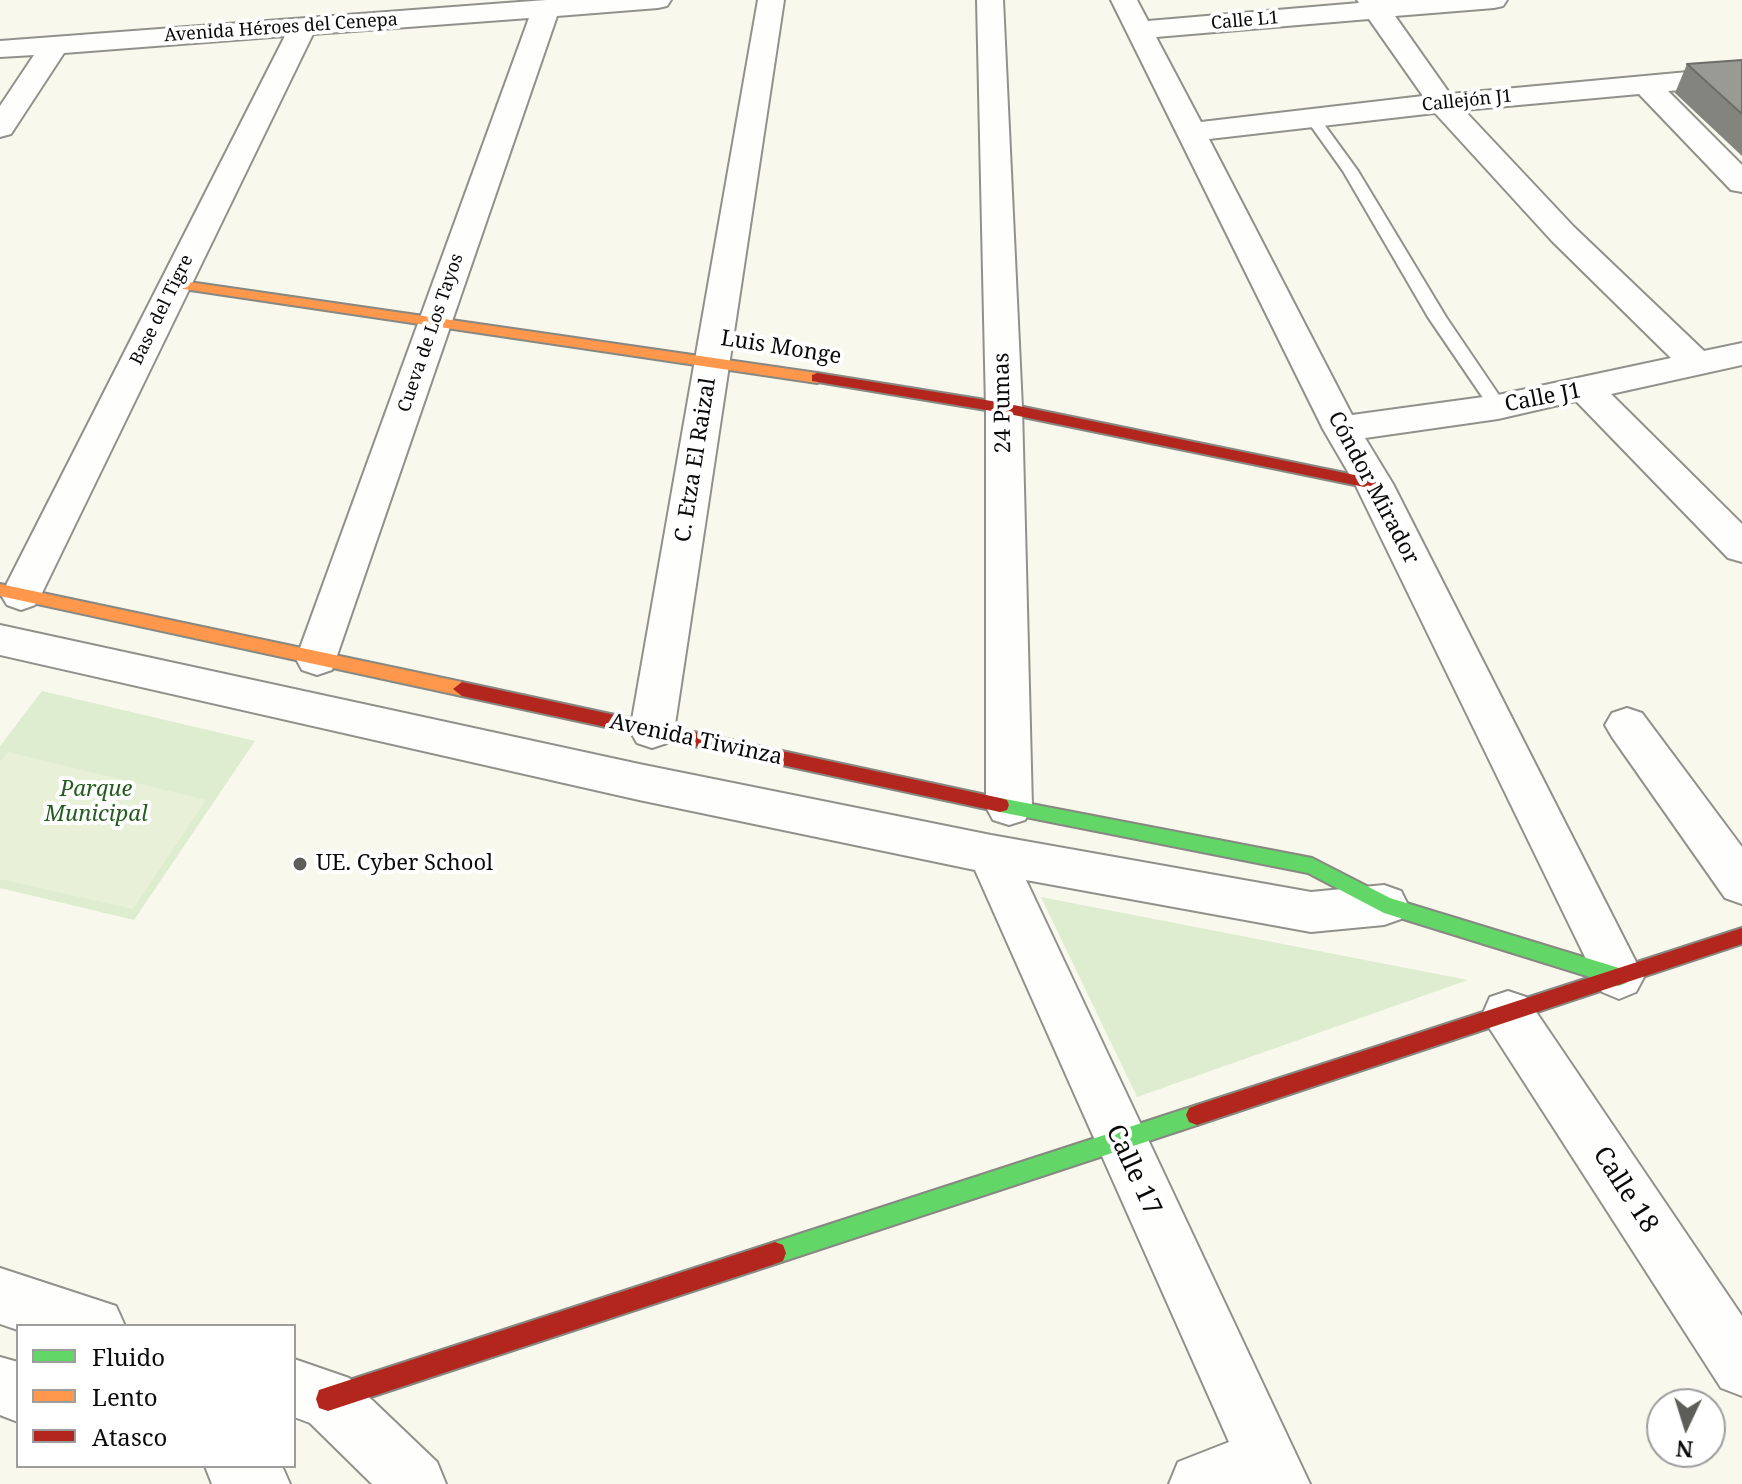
<!DOCTYPE html>
<html>
<head>
<meta charset="utf-8">
<style>
	body { margin:0 }
	#map { position:relative; width:1742px; height:1484px; overflow:hidden; background:#f8f8ed; font-family:"Noto Serif",serif }
	canvas { display:block }
	.legend { position:absolute; left:16px; top:1324px; width:280px; height:144px; box-sizing:border-box; background:#fff; border:2px solid #9d9d9d; margin:0; padding:10px 14px; list-style:none; font-size:24px; color:#0a0a0a }
	.legend li { display:flex; align-items:center; gap:16px; height:40px }
	.legend b { width:40px; border:2px solid #9d9d9d }
	.north { position:absolute; left:1646px; top:1388px; width:80px; height:80px; box-sizing:border-box; background:#fff; border:2px solid #9d9d9d; border-radius:50%; rotate:184deg; font-size:22px; font-weight:700; line-height:32px; text-align:center; color:#0a0a0a }
	.north::after { content:''; display:block; margin:auto; width:28px; height:36px; background:#5d5d59; clip-path:polygon(50% 0,100% 100%,50% 72%,0 100%) }
</style>
</head>
<body>
<div id="map">
<canvas width="1742" height="1484"></canvas>
<ul class="legend">
<li><b style="height:10px;background:#63d668"></b>Fluido</li>
<li><b style="height:10px;background:#ff974d"></b>Lento</li>
<li><b style="height:10px;background:#b3261e"></b>Atasco</li>
</ul>
<div class="north">N</div>
</div>
<script>
const g = document.querySelector('canvas').getContext('2d');
g.lineJoin = 'round';
function fillPath(path, color) {
  g.fillStyle = color;
  g.fill(path, 'evenodd');
}
function poly(rows) {
  const path = new Path2D();
  for (const r of rows) {
    path.moveTo(r[0], r[1]);
    for (let i = 2; i < r.length; i += 2) path.lineTo(r[i], r[i + 1]);
  }
  return path;
}
function strokePath(path, color, width, dash) {
  g.strokeStyle = color;
  g.lineWidth = width;
  g.lineCap = dash ? 'butt' : 'round';
  g.setLineDash(dash || []);
  g.stroke(path);
}
function drawText(font, color, halo, rows, align = 'center') {
  g.font = font + ' "Noto Serif",serif';
  g.lineWidth = 8;
  g.setLineDash([]);
  g.textBaseline = 'middle';
  g.strokeStyle = halo;
  g.fillStyle = color;
  for (const [text, x, y, turn = 0] of rows) {
    g.save();
    g.translate(x, y);
    g.rotate((+turn || 0) * Math.PI / 180);
    g.textAlign = isNaN(turn) ? turn : align;
    if (halo) g.strokeText(text, 0, 0);
    g.fillText(text, 0, 0);
    g.restore();
  }
}
const green = poly([
	[42,691,255,741,134,920,0,888,0,746],
	[1041,897,1468,980,1137,1097]
]);
const pitch = poly([
	[8,752,206,800,133,909,0,879,0,762]
]);
const lane = poly([
	[1313,115,1318,116,1358,171,1446,317,1507,407,1504,411,1492,411,1428,317,1343,171,1306,119,1313,115]
]);
const street = poly([
	[546,0,671,0,667,6,658,8,557,16,332,670,317,675,302,670,296,659,529,18,313,34,41,595,35,605,21,610,7,605,1,595,285,36,64,53,11,134,0,137,0,106,34,55,0,57,0,41,546,0],
	[758,0,784,0,674,731,667,743,652,748,637,743,630,731,758,0],
	[977,0,1003,0,1022,408,1032,807,1025,820,1009,825,993,820,986,807,986,408,977,0],
	[1111,0,1137,0,1148,21,1359,3,1357,0,1507,0,1503,6,1494,8,1395,16,1450,94,1742,67,1742,85,1668,91,1742,165,1742,192,1731,190,1639,94,1464,110,1574,227,1704,351,1742,343,1742,365,1611,394,1742,524,1742,562,1728,558,1576,401,1498,419,1365,438,1393,484,1636,962,1644,977,1636,992,1619,999,1602,992,1355,484,1323,429,1111,0],
	[1369,19,1423,96,1201,122,1156,37,1369,19],
	[1435,113,1552,241,1671,358,1498,395,1352,415,1209,139,1435,113],
	[0,625,639,764,991,835,1311,892,1384,885,1401,891,1408,905,1401,919,1384,925,1311,932,1026,880,1310,1484,1169,1484,1178,1462,1229,1442,975,870,639,800,0,655,0,625],
	[1627,708,1642,713,1742,847,1742,904,1725,898,1612,737,1605,725,1612,713,1627,708],
	[1508,991,1526,997,1742,1316,1742,1396,1721,1388,1490,1029,1483,1013,1490,997,1508,991],
	[0,1268,116,1306,125,1326,18,1326,18,1330,0,1324,0,1268],
	[0,1357,18,1362,18,1422,0,1415,0,1357],
	[294,1359,349,1378,437,1462,446,1484,372,1484,310,1423,294,1417,294,1359],
	[205,1466,282,1466,290,1484,212,1484,205,1466]
]);
const fast = poly([
	[1000,798,1312,858,1390,898,1619,968,1626,971,1629,977,1626,983,1619,986,1384,913,1308,873,1000,812,993,810,991,805,993,800,1000,798],
	[1197,1105,1205,1108,1208,1115,1205,1122,1197,1125,775,1264,767,1261,764,1253,767,1245,775,1242,1197,1105]
]);
const slow = poly([
	[175,280,817,373,824,378,817,383,170,287,170,281,175,280],
	[0,584,462,682,471,689,462,696,0,596,0,584]
]);
const jam = poly([
	[817,373,1004,403,1374,479,1382,484,1374,489,1004,413,812,381,812,375,817,373],
	[462,682,1000,798,1007,800,1009,805,1007,810,1000,812,462,696,453,689,462,682],
	[1742,928,1742,944,1197,1125,1189,1122,1186,1115,1189,1108,1197,1105,1742,928],
	[775,1242,783,1245,786,1253,783,1261,775,1264,328,1411,319,1408,316,1399,319,1390,328,1387,775,1242]
]);
const wall = poly([
	[1742,60,1742,156,1675,93,1687,64]
]);
const building = poly([
	[1742,60,1742,114,1687,64,1742,60]
]);
const markers = [
	[300,864,8,"#5d5d59"]
];
const farStreetnames = [
	["Calle L1",1245,21,-5],
	["Avenida Héroes del Cenepa",281,28,-4],
	["Callejón J1",1467,101,-6],
	["Base del Tigre",162,310,-64],
	["Cueva de Los Tayos",431,333,-71]
];
const streetNames = [
	["Luis Monge",781,348,9],
	["Calle J1",1543,398,-11],
	["24 Pumas",1003,403,-91],
	["C. Etza El Raizal",696,460,-81],
	["Cóndor Mirador",1373,488,62],
	["Avenida Tiwinza",696,740,12]
];
const parkNames = [
	["Parque",96,790],
	["Municipal",96,815]
];
const poiNames = [
	["UE. Cyber School",316,864]
];
const nearStreetnames = [
	["Calle 17",1133,1170,65],
	["Calle 18",1625,1190,57]
];
fillPath(green, '#deedcf');
fillPath(pitch, '#e8f1d8');
strokePath(lane, '#91918c', 4);
strokePath(street, '#91918c', 4);
strokePath(fast, '#888883', 4);
strokePath(slow, '#888883', 4);
strokePath(jam, '#888883', 4);
fillPath(lane, '#fefefc');
fillPath(street, '#fefefc');
fillPath(fast, '#63d668');
fillPath(slow, '#ff974d');
fillPath(jam, '#b3261e');
fillPath(wall, '#84847f');
fillPath(building, '#9a9a94');
strokePath(building, '#6c6c68', 2);
for (const [x, y, r, color] of markers) {
  const dot = new Path2D();
  dot.arc(x, y, r, 0, 2 * Math.PI);
  g.fillStyle = color;
  g.fill(dot);
  strokePath(dot, '#fff', 3);
}
drawText('18px', '#0a0a0a', '#fff', farStreetnames);
drawText('22px', '#0a0a0a', '#fff', streetNames);
drawText('italic 22px', '#255c20', '#fff', parkNames);
drawText('22px', '#0a0a0a', '#fff', poiNames, 'left');
drawText('26px', '#0a0a0a', '#fff', nearStreetnames);
</script>
</body>
</html>
